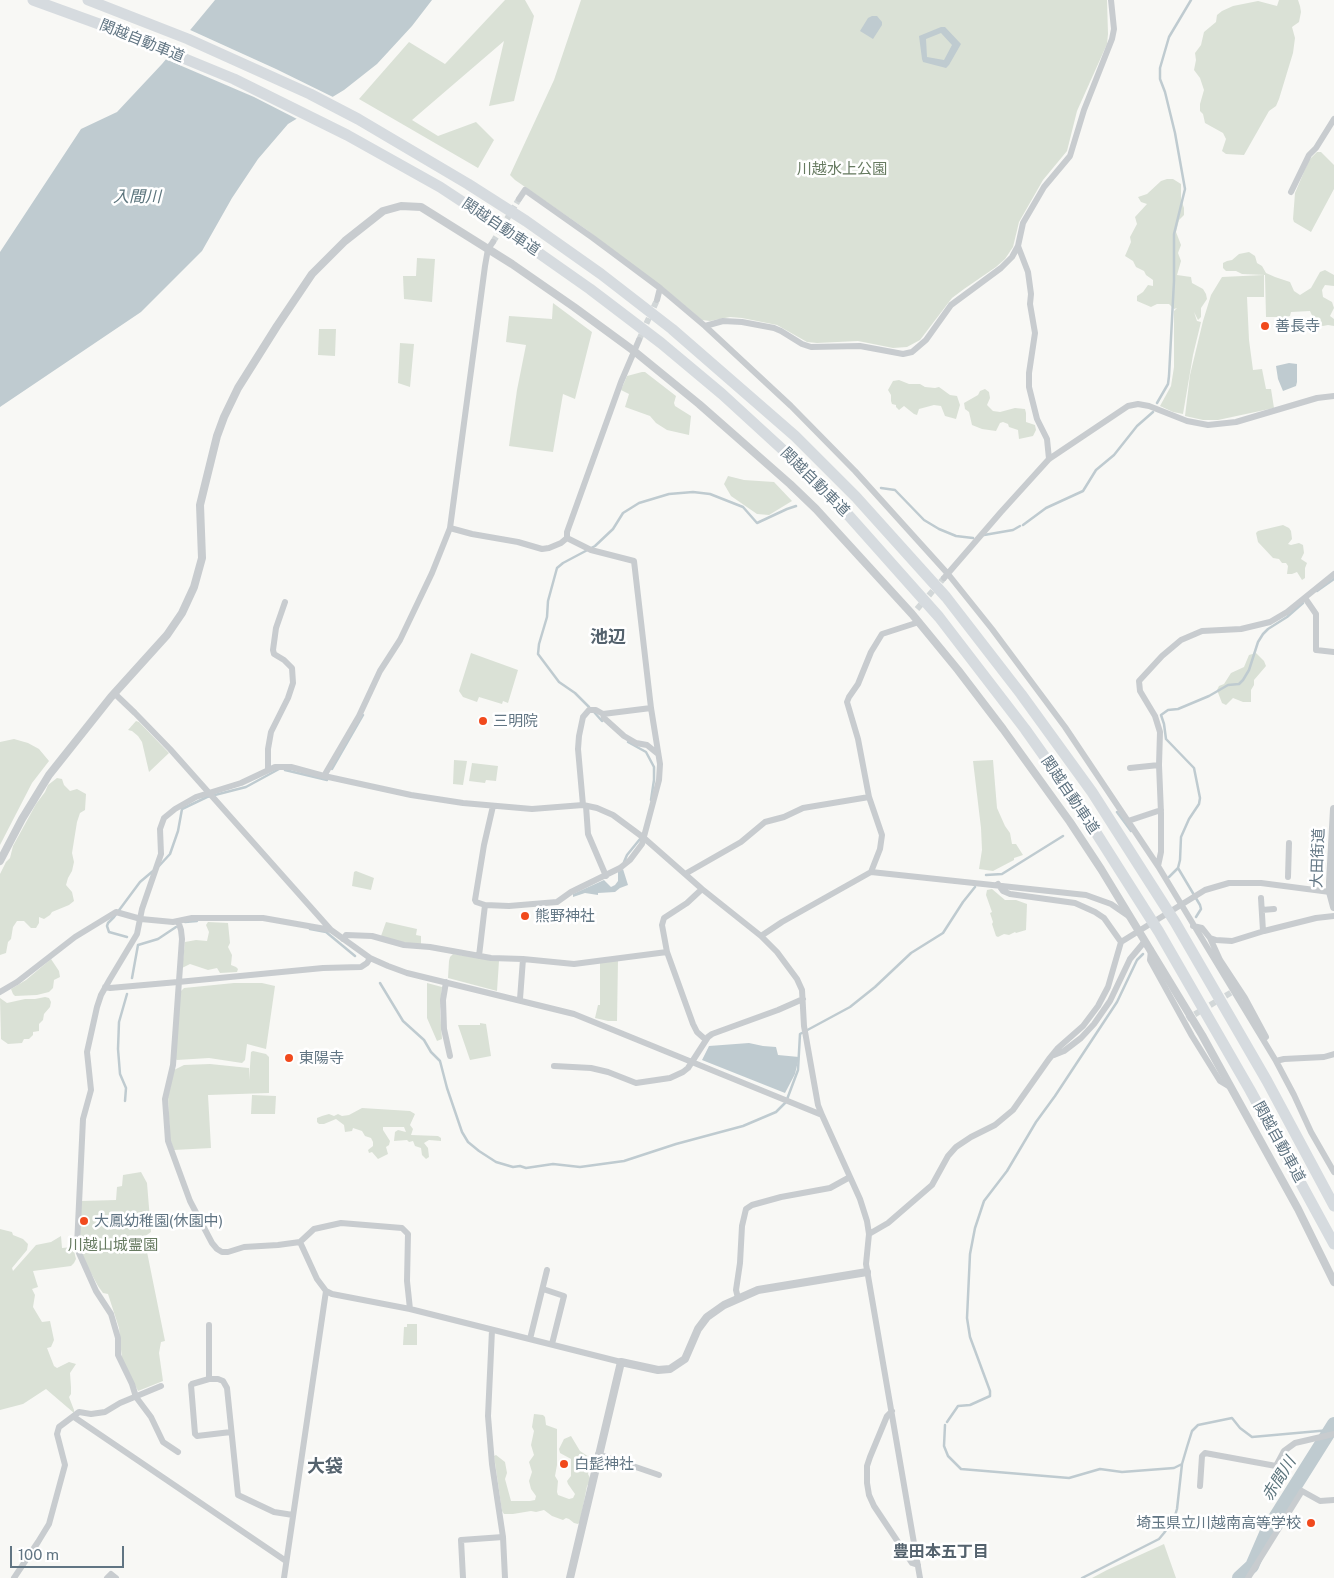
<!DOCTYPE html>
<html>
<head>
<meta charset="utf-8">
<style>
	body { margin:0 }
	#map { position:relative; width:1334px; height:1578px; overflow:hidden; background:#f8f8f5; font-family:"Public Sans",sans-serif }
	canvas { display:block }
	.scale { position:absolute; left:10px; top:1546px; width:114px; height:22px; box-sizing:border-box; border:2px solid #617583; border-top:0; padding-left:6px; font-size:15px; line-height:18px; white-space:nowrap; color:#617583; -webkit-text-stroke:4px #fff; paint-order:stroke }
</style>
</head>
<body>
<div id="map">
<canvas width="1334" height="1578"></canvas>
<div class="scale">100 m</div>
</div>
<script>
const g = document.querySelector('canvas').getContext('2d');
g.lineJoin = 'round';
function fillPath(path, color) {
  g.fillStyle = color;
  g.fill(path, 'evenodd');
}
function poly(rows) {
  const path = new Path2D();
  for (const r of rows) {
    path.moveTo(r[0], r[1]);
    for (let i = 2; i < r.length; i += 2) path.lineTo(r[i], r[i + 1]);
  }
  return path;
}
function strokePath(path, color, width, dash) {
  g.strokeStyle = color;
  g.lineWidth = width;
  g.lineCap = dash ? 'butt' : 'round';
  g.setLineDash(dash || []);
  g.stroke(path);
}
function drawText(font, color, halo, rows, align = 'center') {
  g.font = font + ' "Public Sans","Noto Sans JP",sans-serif';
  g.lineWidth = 5;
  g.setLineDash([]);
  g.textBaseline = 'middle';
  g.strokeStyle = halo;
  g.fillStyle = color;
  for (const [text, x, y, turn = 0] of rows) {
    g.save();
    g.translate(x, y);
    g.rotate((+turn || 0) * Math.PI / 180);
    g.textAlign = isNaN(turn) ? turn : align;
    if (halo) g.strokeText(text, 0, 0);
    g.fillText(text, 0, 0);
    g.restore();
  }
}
const green = poly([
	[505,0,525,0,534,16,514,101,489,106,504,41,412,120,438,136,476,122,494,140,478,168,359,99,409,42,445,64],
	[581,0,1107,0,1108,34,1107,44,1077,111,1067,151,1043,180,1019,222,1013,247,1005,259,996,267,964,289,952,298,920,340,907,347,893,348,858,341,817,343,807,342,777,325,742,318,730,317,710,321,702,320,665,289,584,228,515,180,510,175,554,80],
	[1279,0,1298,0,1300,6,1301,12,1299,22,1292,27,1295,38,1293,53,1279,99,1276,106,1269,111,1244,155,1226,154,1222,151,1226,139,1223,133,1205,123,1203,114,1200,111,1200,104,1204,90,1200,78,1194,70,1196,60,1195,53,1201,45,1204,32,1216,22,1217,15,1222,11,1233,6,1258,1,1277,6],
	[1317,152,1321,152,1334,165,1334,189,1311,232,1294,222,1293,219,1295,193,1309,160],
	[1167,179,1173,179,1181,184,1181,199,1184,208,1184,215,1179,220,1176,232,1181,245,1178,253,1181,261,1177,275,1191,277,1192,283,1203,289,1206,294,1207,299,1201,308,1201,317,1198,320,1194,312,1197,321,1201,322,1193,355,1183,414,1173,412,1160,406,1171,386,1174,367,1174,311,1177,308,1174,309,1169,304,1157,304,1151,307,1137,301,1137,296,1143,292,1148,285,1153,286,1153,280,1146,275,1144,271,1136,267,1133,261,1125,256,1131,242,1130,237,1137,224,1135,217,1147,204,1141,202,1138,197,1147,194,1161,181],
	[1249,252,1255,256,1257,263,1262,266,1266,273,1275,277,1290,282,1294,291,1300,295,1311,288,1320,272,1325,270,1334,275,1334,286,1325,285,1322,290,1323,297,1332,302,1334,308,1330,316,1334,319,1334,326,1328,325,1323,326,1316,324,1310,311,1291,312,1290,316,1286,317,1286,319,1279,319,1277,317,1266,317,1265,275,1242,274,1236,271,1226,271,1223,268,1223,263,1227,261,1232,260,1239,254],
	[417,258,435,259,432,302,404,299,403,276,416,276],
	[1264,275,1264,297,1247,297,1249,340,1253,370,1262,369,1266,389,1271,389,1274,408,1218,420,1203,420,1185,416,1190,375,1203,321,1211,295,1222,277],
	[553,303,592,332,575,399,563,394,553,452,509,446,517,390,526,345,506,342,509,316,552,319],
	[319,329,336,329,335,356,318,355],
	[400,343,414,344,410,387,398,383],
	[642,372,645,372,676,396,674,403,675,406,691,416,689,435,667,430,656,423,650,416,625,407,629,394,621,390,627,376],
	[899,380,909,384,920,384,925,387,935,388,939,387,950,395,957,396,960,405,956,419,945,416,941,406,934,405,919,409,917,415,914,414,904,406,899,410,896,407,896,405,892,404,891,401,891,395,888,390,893,381],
	[985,389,989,392,990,398,987,405,993,411,1000,412,1015,408,1025,409,1026,413,1026,422,1035,425,1036,430,1033,436,1019,439,1018,430,1009,427,1008,424,1003,422,1000,423,996,431,982,429,972,425,969,412,965,409,964,403,978,395,980,391],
	[728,476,744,480,774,482,792,501,769,515,757,514,731,496,724,484],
	[1283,525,1289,528,1291,531,1292,539,1288,544,1291,545,1299,543,1303,545,1304,553,1301,559,1307,563,1305,568,1305,578,1302,580,1297,572,1292,574,1287,574,1288,566,1286,563,1282,563,1279,559,1273,558,1258,542,1256,533,1258,531],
	[471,653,518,670,508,703,503,701,502,704,479,697,477,702,463,697,459,691],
	[1256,653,1264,661,1266,666,1254,680,1254,685,1251,690,1251,702,1243,702,1233,698,1226,705,1222,703,1217,690,1219,686,1224,684,1231,673,1244,667,1249,655],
	[136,721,139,722,169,753,149,772,142,742,138,736,132,731,128,730],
	[14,739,28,743,39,749,49,761,32,783,0,845,0,742],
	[454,760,467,761,463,785,453,784],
	[993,760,997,808,1005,826,1010,833,1012,844,1016,844,1023,855,1014,858,1014,860,993,871,979,869,982,850,981,828,973,761],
	[472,763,498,766,496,781,486,780,485,783,469,781],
	[57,778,62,779,64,785,70,791,77,789,86,794,85,810,80,813,77,822,72,853,74,862,72,871,68,878,66,885,72,892,74,901,69,905,52,912,50,915,44,919,39,917,39,923,36,928,31,928,24,921,17,921,13,927,11,939,8,942,6,953,0,955,0,874,6,862,10,858,13,846,36,804,45,792,48,785],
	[356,871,374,878,371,890,352,886,354,872],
	[992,889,1005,900,1016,900,1027,904,1026,930,1016,933,1015,932,1009,935,1004,934,998,937,996,936,992,924,993,922,990,913,992,912,986,895,987,890],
	[208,922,228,923,230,943,228,947,232,955,231,965,236,967,238,969,237,972,220,973,217,968,208,970,190,964,182,968,185,942,196,940,207,941,209,932,206,925],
	[386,922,417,929,416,935,421,936,421,945,405,944,381,936],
	[453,954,499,961,497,991,448,978,449,961,450,957],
	[51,959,59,971,60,977,54,980,53,988,49,992,37,995,15,996,13,994,11,989,26,980],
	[618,960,617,1021,608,1021,595,1018,598,1005,600,1005,600,962],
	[234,983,262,983,275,986,266,1049,247,1044,245,1060,242,1063,209,1058,177,1060,175,1059,180,992,184,988],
	[427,983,442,987,440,1011,442,1039,437,1041,427,1018],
	[45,997,49,998,51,1002,50,1007,44,1014,43,1020,39,1024,39,1031,33,1032,33,1035,29,1039,24,1039,22,1043,8,1044,1,1039,0,998,7,1003,25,999,35,999],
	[480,1023,486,1024,491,1056,470,1060,458,1025,480,1025],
	[253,1051,266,1054,269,1057,269,1093,208,1095,211,1148,174,1150,170,1139,168,1097,174,1070,184,1065,210,1064,249,1068,249,1080,251,1052],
	[252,1095,276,1096,275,1114,251,1114],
	[362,1108,410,1111,415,1114,410,1125,413,1129,411,1135,438,1136,441,1138,441,1141,429,1140,424,1143,428,1148,429,1157,426,1159,422,1155,421,1148,415,1146,413,1141,409,1142,407,1140,394,1141,395,1132,398,1130,406,1132,404,1127,383,1127,383,1130,390,1141,389,1145,386,1147,388,1154,378,1159,372,1152,369,1153,368,1150,373,1146,373,1142,371,1138,365,1136,362,1131,353,1128,352,1131,345,1132,344,1125,336,1119,324,1124,319,1124,317,1122,317,1118,322,1116,329,1114,334,1116,338,1114,342,1116,349,1115],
	[141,1172,147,1183,151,1232,144,1237,165,1341,161,1342,159,1353,163,1381,138,1391,122,1360,119,1328,108,1294,103,1293,98,1286,84,1260,80,1245,81,1201,116,1200,117,1187,122,1186,123,1175],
	[0,1229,12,1232,13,1235,23,1239,28,1244,27,1250,12,1268,13,1271,36,1245,51,1242,61,1236,62,1248,73,1247,76,1259,74,1263,71,1266,33,1271,38,1287,32,1289,35,1295,33,1307,42,1322,50,1321,54,1340,51,1347,47,1348,54,1366,57,1368,69,1362,76,1364,70,1373,71,1387,71,1394,69,1397,74,1410,74,1413,46,1389,23,1404,0,1410],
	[407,1324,417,1324,417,1345,403,1345,404,1327,407,1327],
	[534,1414,543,1415,545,1417,546,1425,557,1429,557,1465,555,1476,558,1481,557,1492,558,1495,569,1499,573,1498,575,1494,568,1484,567,1481,571,1476,571,1459,560,1453,559,1449,564,1439,571,1436,580,1451,592,1459,588,1474,591,1480,587,1486,580,1522,578,1524,574,1523,569,1519,566,1518,563,1520,552,1516,544,1510,536,1512,531,1511,513,1514,504,1514,502,1511,494,1456,496,1455,505,1462,507,1473,505,1479,511,1501,530,1501,535,1500,536,1496,531,1489,529,1481,532,1472,529,1462,534,1455,531,1445,534,1431,532,1427],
	[1164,1544,1176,1578,1092,1578,1107,1570]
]);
const water = poly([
	[215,0,432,0,412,26,377,64,344,90,288,124,258,159,232,198,202,251,141,312,0,407,0,252,81,129,117,112,162,64],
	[872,16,877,16,882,22,882,25,873,39,860,31,868,18],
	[941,27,945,27,961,44,949,65,946,68,923,62,922,59,919,36],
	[941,33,952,45,944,60,927,57,926,39],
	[1289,363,1297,364,1297,382,1296,386,1283,391,1278,379,1276,366],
	[623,869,628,885,620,888,615,892,598,893,598,895,585,893,573,897,573,894,604,880,611,887,615,885,618,881,618,872],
	[749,1043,763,1046,776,1047,778,1055,799,1057,795,1074,785,1093,702,1060,709,1046]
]);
const pier = poly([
	[188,29,276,69,335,98,299,120,254,97,163,58]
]);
const stream = poly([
	[1157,403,1168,384,1169,376,1174,281,1174,234,1185,189,1175,133,1165,92,1160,79,1160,68,1169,37,1191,0],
	[881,488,895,490,924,520,939,529,956,536,973,538],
	[1023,525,1046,508,1083,491,1096,470,1114,455,1137,426,1153,412],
	[984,535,1013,530,1020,526],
	[1317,591,1334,579],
	[589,707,575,693,559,682,538,654,539,644,547,617,548,601,557,568,563,563,595,546,613,529,623,513,639,503,669,494,693,492,710,494,743,507,757,523,787,509,796,506],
	[594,712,602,721],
	[628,742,646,752,654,767,654,780,651,800],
	[332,769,363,715],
	[285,770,327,780],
	[1117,812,1131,831],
	[624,862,627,855,640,839],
	[159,866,170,854,178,831,182,809,207,797,246,787,279,769],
	[1178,868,1200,905,1201,909,1196,917],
	[986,875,1002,874,1063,836],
	[1169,877,1178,868,1180,860,1181,837,1189,819,1199,804,1200,798,1194,768,1166,739,1164,724,1161,715,1168,710,1178,709,1209,696,1228,685,1239,684,1243,680,1249,670,1258,642,1263,634,1268,629,1287,617,1303,603],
	[185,922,197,921],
	[310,929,326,932,355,956],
	[127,937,109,932,107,926,108,923,114,917,140,882,153,871],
	[132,978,138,945,158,939,176,927],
	[380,983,403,1021,424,1040,431,1052,440,1061,447,1088,462,1132,468,1142,479,1151,496,1162,513,1167,520,1166,526,1168,553,1164,580,1167,624,1161,676,1144,743,1126,776,1112,786,1102,798,1070,800,1034,850,1007,875,987,911,953,943,933,963,902,975,887],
	[125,1101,126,1088,120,1074,118,1049,119,1022,127,994],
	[947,1422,958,1406,970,1405,990,1396,990,1391,970,1337,967,1318,970,1254,975,1228,984,1201,1007,1171,1036,1122,1055,1096,1117,1002,1137,960,1143,954],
	[945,1425,944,1446,948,1456,961,1469,1069,1478,1100,1469,1122,1472,1174,1468,1182,1464],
	[1082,1578,1159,1539,1164,1533,1174,1519,1177,1509,1182,1464,1187,1447,1192,1431,1198,1425,1232,1418,1240,1428,1252,1437,1330,1430]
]);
const river = poly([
	[1239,1578,1252,1566,1268,1529,1334,1424]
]);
const minorTunnel = poly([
	[493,242,519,199],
	[639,340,657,300],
	[917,609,944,578],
	[1187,1019,1237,989]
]);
const minor = poly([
	[1291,192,1309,155,1316,148,1334,119],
	[519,199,525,190,593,238,660,288,705,326,791,406,855,471,948,574,992,629,1065,727,1158,866,1276,1061,1294,1095,1311,1132,1334,1172],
	[1018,246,1028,272,1031,294,1030,304,1035,333,1029,373,1029,387,1037,419,1047,439,1049,459],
	[657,300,660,288],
	[705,326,723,321,742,322,774,328,781,331,802,344,811,347,860,346,903,354,912,352,926,340,951,305,1001,268,1012,257,1018,246,1023,223,1044,187,1070,156,1084,110,1112,39,1114,29,1111,0],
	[450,528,472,534,518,542,542,549,549,548,561,543,567,538,567,532,621,382,639,340],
	[944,578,1001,512,1049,459,1128,406,1138,404,1149,406,1187,421,1208,425,1236,422,1317,398,1334,396],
	[1305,598,1316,614,1316,650,1334,652],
	[114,693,135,713,170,749,331,930,370,958,388,966,407,973,574,1014,822,1115,860,1199,867,1221,869,1234,866,1264,920,1578],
	[603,714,651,708],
	[1130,768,1159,765],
	[268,770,268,749,271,732,288,698,293,683,292,668,284,660,274,654,273,650,276,628,285,602],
	[324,776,411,795,463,803,532,809,583,805,597,808,613,815,644,838,702,889,761,936,777,952,797,979,802,990,804,1026,818,1105,822,1115],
	[583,805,578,749,579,736,583,717,589,710,596,710,603,714,604,718,624,736,636,743,647,745,658,754],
	[586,806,588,834,606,876],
	[1128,821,1161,810],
	[1158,866,1161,852,1161,813,1159,765,1160,732,1155,716,1140,691,1139,681,1162,656,1181,640,1202,631,1241,629,1270,622,1287,612,1334,574],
	[871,872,880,849,882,835,869,797,858,739,847,702,849,697,858,684,871,652,882,634,919,622],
	[685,874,741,842,765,822,784,817,803,808,869,797],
	[1288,877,1289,843],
	[702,889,687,903,664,918,662,925,667,952,693,1024,697,1032,706,1040],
	[1261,898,1263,931],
	[485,905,509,906,557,902,571,892,620,868,630,860,642,844,659,780,660,764,651,708,634,561,591,550,567,538],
	[1262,910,1274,909],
	[178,921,181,930,182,939,173,1065,165,1099,168,1141,190,1201,212,1243,217,1249,222,1252,228,1252,244,1247,278,1245,300,1242,314,1229,341,1223,402,1228,408,1234,407,1281,410,1309],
	[1193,926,1202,928,1210,938,1216,940,1232,941,1264,931,1316,918,1334,916],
	[761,936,782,922,871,872,1086,895,1111,904,1130,917],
	[1210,938,1220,960,1245,998,1266,1037],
	[343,939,346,935,372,936,404,945,430,947,491,958,523,959,574,964,667,952],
	[1121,942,1205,890,1229,883,1261,883,1330,892],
	[1151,950,1150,960,1192,1036,1220,1081,1230,1087],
	[479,956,485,905,476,902,475,900,484,845,493,806],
	[446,982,443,1000,444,1029,450,1056],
	[105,987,110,988,178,982,323,968,361,967,367,963,370,958],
	[0,992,17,982,75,937,116,912,141,919,173,922,192,918,263,918,331,930],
	[520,999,523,959],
	[1054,1055,1064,1051,1081,1038,1094,1024,1110,1001,1130,959,1145,941],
	[1276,1061,1284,1059,1324,1057,1334,1054],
	[554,1066,591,1068,608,1072,636,1083,670,1078,683,1072,688,1068,708,1037,712,1034,778,1010,803,999],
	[869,1234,888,1223,932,1185,948,1156,956,1147,971,1137,995,1125,1013,1110,1049,1059,1058,1048,1083,1026,1098,1006,1108,987,1121,942,1104,918,1095,912,1075,903,1010,894,1003,891,998,884],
	[300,1242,317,1279,326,1291,332,1294,410,1309,621,1362],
	[543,1289,564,1296,552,1344],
	[738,1298,736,1290,740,1263,742,1226,746,1209,752,1205,781,1197,830,1188,850,1177],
	[209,1325,209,1379],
	[492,1330,488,1416,492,1464,503,1537,505,1578],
	[530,1339,547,1270],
	[892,1411,887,1416,870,1457,867,1466,867,1483,869,1495,874,1506,912,1563,918,1565],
	[74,1417,286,1561],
	[231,1432,197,1436,195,1434,191,1385,192,1384,209,1379,218,1379,223,1381,227,1388,238,1495,274,1512,293,1515],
	[178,1452,163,1442,151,1417,136,1397,132,1384,118,1355,118,1338,111,1314,96,1291,79,1253,77,1246,83,1119,91,1090,87,1052,97,1007,101,995,110,979,137,934,142,909,161,854,160,829,164,818,175,809,196,797,241,783,275,767,291,767,324,776,359,716,380,671,400,640,432,573,450,528,485,266,488,249,493,242],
	[598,1454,659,1475],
	[1200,1486,1202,1456,1205,1453,1276,1466,1284,1451,1295,1443,1334,1434],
	[14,1578,38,1542,49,1524,65,1465,57,1434,59,1427,79,1412,91,1414,105,1412,120,1403,161,1386],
	[107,1578,111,1574,116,1578],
	[284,1578,326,1291],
	[463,1578,461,1540,503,1537],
	[1248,1578,1302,1491,1320,1501,1334,1500]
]);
const tertiary = poly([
	[1334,809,1330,882,1330,892,1334,907],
	[0,861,22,819,49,775,111,697,167,635,182,613,194,587,202,558,200,505,217,436,224,417,238,388,277,326,312,274,345,241,383,211,401,206,421,207,512,264,574,307,634,351,699,404,790,484,816,509,912,614,958,670,1003,729,1070,822,1101,869,1202,1035,1298,1209,1334,1282],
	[570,1578,621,1362,658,1370,670,1369,685,1359,698,1329,707,1317,724,1305,758,1290,867,1272]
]);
const motorway = poly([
	[33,0,110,28,234,79,347,135,440,187,516,237,590,289,661,343,722,394,782,449,842,508,939,617,1025,729,1076,801,1159,932,1250,1090,1334,1244],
	[88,0,188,39,310,94,358,119,468,184,526,221,601,274,672,329,795,436,856,497,946,597,1021,694,1092,792,1175,922,1267,1081,1334,1206]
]);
const markers = [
	[1265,326,5,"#f14a1d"],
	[483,721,5,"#f14a1d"],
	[525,916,5,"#f14a1d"],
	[289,1058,5,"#f14a1d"],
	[84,1221,5,"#f14a1d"],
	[564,1464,5,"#f14a1d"],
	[1311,1523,5,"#f14a1d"]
];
const streetNames = [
	["関越自動車道",142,41,22],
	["関越自動車道",501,227,34],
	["関越自動車道",815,482,45],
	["関越自動車道",1070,795,56],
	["大田街道",1318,858,-88],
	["関越自動車道",1279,1142,61]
];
const parkNames = [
	["川越水上公園",842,169],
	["川越山城霊園",113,1245]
];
const poiNames = [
	["善長寺",1275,326],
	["三明院",493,721],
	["熊野神社",535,916],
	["東陽寺",299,1058],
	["大鳳幼稚園(休園中)",94,1221],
	["白髭神社",574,1464],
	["埼玉県立川越南高等学校",1301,1523,"right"]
];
const waterNames = [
	["入間川",137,197],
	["赤間川",1279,1479,-58]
];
const neighbourhoodNames = [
	["豊田本五丁目",941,1552]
];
const quarterNames = [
	["池辺",608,637],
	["大袋",325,1466]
];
fillPath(green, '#dae1d6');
fillPath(water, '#bfcbd0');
fillPath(pier, '#f8f8f5');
strokePath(stream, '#bfcbd0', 2.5);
strokePath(river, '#bfcbd0', 14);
strokePath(minorTunnel, '#d2d7d8', 6, [6, 3]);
strokePath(minor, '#c8cccf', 6);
strokePath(tertiary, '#c8cccf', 8);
strokePath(motorway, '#d6dbdf', 11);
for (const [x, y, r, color] of markers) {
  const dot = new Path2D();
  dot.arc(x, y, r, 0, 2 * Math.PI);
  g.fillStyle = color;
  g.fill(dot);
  strokePath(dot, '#fff', 2);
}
drawText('15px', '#617583', '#fff', streetNames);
drawText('15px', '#667a60', '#fff', parkNames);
drawText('15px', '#617583', '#fff', poiNames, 'left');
drawText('italic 16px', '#5c757d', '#fff', waterNames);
drawText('bold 16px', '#54626d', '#fff', neighbourhoodNames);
drawText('bold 18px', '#54626d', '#fff', quarterNames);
</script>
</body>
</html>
